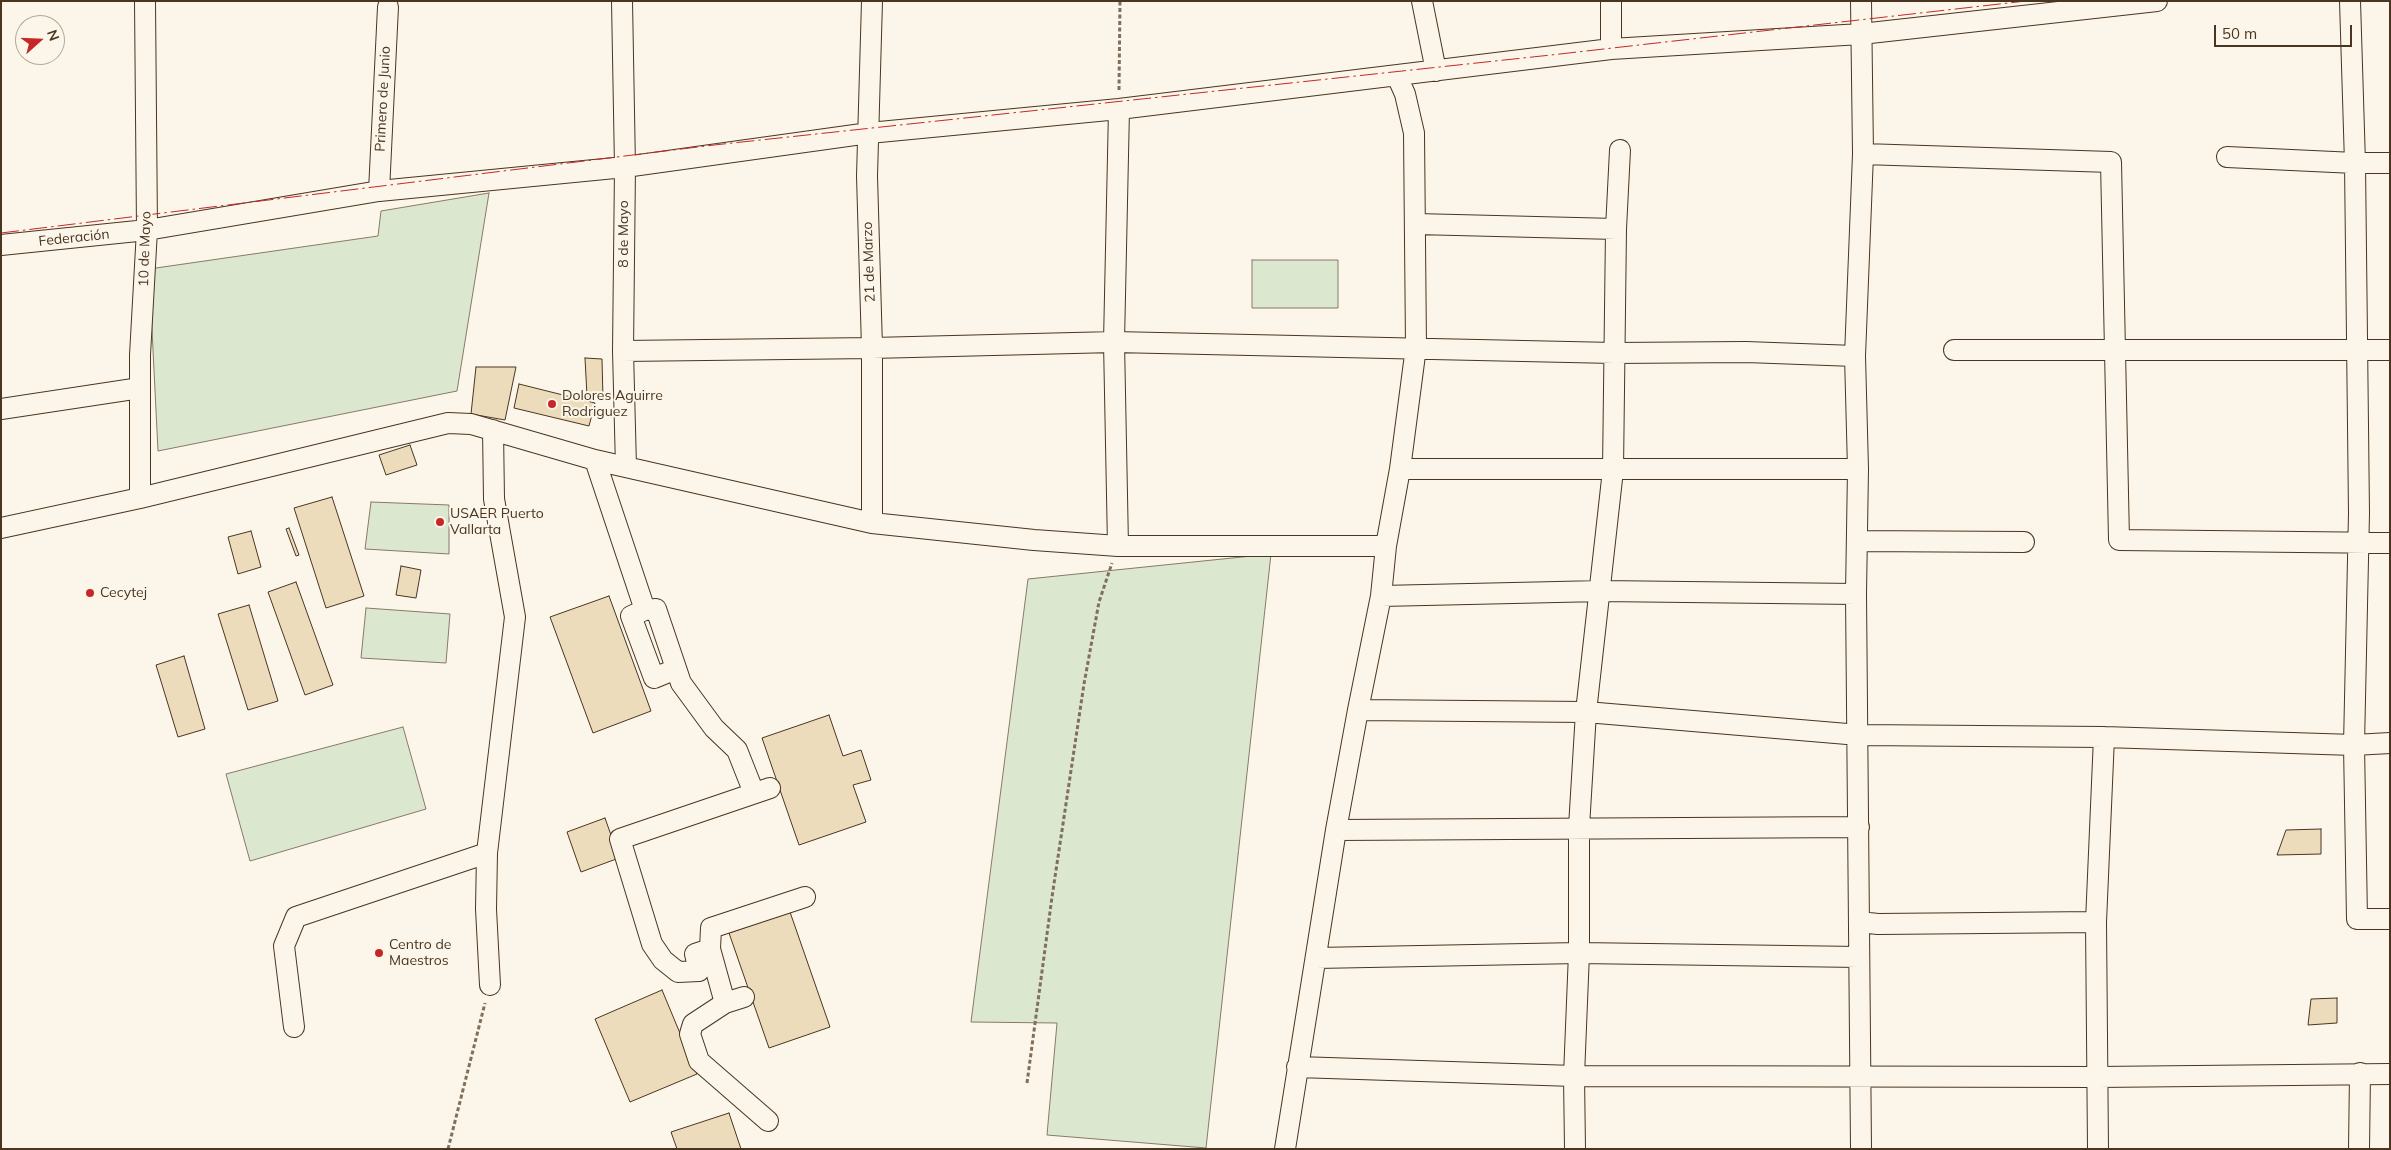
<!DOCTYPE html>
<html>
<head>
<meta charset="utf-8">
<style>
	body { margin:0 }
	#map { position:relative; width:2391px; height:1150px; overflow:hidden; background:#fbf6e9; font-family:Mulish,sans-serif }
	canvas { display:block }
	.frame { position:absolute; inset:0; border:2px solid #4a3520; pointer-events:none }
	.north { position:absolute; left:15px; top:15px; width:50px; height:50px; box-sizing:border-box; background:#fbf6e9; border:1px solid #b4a999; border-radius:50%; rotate:70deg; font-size:14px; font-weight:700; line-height:20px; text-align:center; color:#4a3520 }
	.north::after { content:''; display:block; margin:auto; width:18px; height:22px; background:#c62828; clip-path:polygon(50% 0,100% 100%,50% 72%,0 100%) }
	.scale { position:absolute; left:2214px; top:25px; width:138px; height:22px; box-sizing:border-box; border:2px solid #4a3520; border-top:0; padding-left:6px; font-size:15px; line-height:18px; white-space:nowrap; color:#4a3520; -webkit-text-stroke:4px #fbf6e9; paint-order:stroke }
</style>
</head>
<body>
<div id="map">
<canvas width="2391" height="1150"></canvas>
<div class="frame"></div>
<div class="north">N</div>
<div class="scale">50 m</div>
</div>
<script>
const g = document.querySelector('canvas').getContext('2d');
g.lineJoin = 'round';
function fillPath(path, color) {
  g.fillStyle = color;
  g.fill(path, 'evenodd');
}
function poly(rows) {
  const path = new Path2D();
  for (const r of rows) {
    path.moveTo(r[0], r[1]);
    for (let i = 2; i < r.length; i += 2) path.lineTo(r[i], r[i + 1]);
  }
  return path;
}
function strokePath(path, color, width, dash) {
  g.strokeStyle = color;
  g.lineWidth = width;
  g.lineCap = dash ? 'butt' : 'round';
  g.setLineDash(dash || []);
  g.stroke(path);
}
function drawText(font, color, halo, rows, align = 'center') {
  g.font = font + ' Mulish,sans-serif';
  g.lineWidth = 4;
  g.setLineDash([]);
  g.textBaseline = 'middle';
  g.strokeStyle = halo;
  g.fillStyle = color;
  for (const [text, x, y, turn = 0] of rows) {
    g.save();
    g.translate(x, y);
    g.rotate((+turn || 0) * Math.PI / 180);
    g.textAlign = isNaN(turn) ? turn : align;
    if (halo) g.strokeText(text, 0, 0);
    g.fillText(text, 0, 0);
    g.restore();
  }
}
const green = poly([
	[489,193,457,391,158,451,149,269,378,236,381,211,489,193],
	[1252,260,1338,260,1338,308,1252,308,1252,260],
	[371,502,449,505,449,554,365,549,371,502],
	[1271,554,1206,1148,1047,1135,1057,1023,971,1022,1028,579,1271,554],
	[366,608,450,614,446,663,361,658,366,608],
	[403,727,426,809,250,861,226,774,403,727]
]);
const building = poly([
	[585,358,602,359,603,399,587,396,585,358],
	[476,367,516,367,505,420,471,414,476,367],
	[519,384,595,403,589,426,514,408,519,384],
	[410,445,417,465,386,475,379,455,410,445],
	[332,497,364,596,326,608,294,508,332,497],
	[289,528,299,555,296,556,286,529,289,528],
	[251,531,261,567,238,574,228,537,251,531],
	[401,566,421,570,416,598,396,595,401,566],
	[296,582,333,685,305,695,268,592,296,582],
	[609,596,651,711,593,733,550,617,609,596],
	[249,605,278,701,248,710,218,614,249,605],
	[184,656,205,729,178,737,156,665,184,656],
	[829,715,843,756,861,750,871,780,853,785,866,822,799,845,762,738,829,715],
	[605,818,619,858,581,872,567,832,605,818],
	[2321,829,2321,854,2277,855,2286,830,2321,829],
	[790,912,830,1027,769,1048,729,933,790,912],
	[662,990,697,1074,630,1102,595,1019,662,990],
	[2337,998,2337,1023,2308,1025,2311,999,2337,998],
	[729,1113,741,1149,677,1149,671,1132,729,1113]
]);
const path = poly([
	[1119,90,1120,1],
	[1027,1083,1052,897,1084,684,1099,602,1112,563],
	[448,1149,485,1003]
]);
const minor = poly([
	[622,1,625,167,623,351,626,467],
	[872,1,867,176,872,348,872,523],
	[1422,1,1436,71],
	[1611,1,1611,49],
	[1861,1,1863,154,1855,356,1858,469,1856,594,1861,1149],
	[2350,1,2355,163,2359,513,2354,745,2357,919,2390,919],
	[1863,154,2111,162,2119,540,2390,543],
	[2227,157,2355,163,2390,163],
	[379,191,388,7],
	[1416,224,1616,229],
	[1,245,147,230,379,191,625,167,869,133,1119,109,1611,49,1861,34,2157,1],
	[1954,350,2390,350],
	[623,351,872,348,1114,342,1614,353,1746,352,1855,356],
	[1,409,140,388],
	[595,460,645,610,656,609,681,683,714,728,737,750,754,793],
	[1400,469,1858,469],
	[140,498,140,355,147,230,145,1],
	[1,528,140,498,448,423,471,424,595,460,872,523,1034,540,1118,546,1386,546],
	[1858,541,2024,542],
	[1118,546,1114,342,1119,109],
	[1381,596,1601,591,1856,594],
	[645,610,631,616,654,678,676,669],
	[1358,710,1586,712,1859,735,2104,737,2354,745,2390,743],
	[1336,830,1859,827],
	[1859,922,1878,924,2096,922],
	[710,949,695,954,699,971,678,972,663,960,652,944,620,839,770,788],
	[1316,958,1579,953,1859,957],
	[490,985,486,909,487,853,515,617,494,499,493,430],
	[744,997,725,1003,693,1024,690,1034,699,1061,768,1121],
	[725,1003,710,949,711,928,805,897],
	[294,1027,284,946,296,917,487,853],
	[1297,1067,1574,1076,2098,1077,2390,1074],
	[1285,1149,1336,830,1358,710,1381,596,1386,546,1400,469,1416,347,1414,133,1405,94,1397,76],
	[1575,1149,1574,1076,1579,953,1579,827,1586,712,1613,470,1616,229,1620,150],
	[2098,1149,2096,922,2104,737],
	[2359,1149,2360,1073]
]);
const power = poly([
	[1,233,714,145,1551,55,2026,1]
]);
const markers = [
	[552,404,5,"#c62828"],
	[440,522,5,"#c62828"],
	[90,593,5,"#c62828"],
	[379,953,5,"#c62828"]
];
const streetNames = [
	["Primero de Junio",383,99,-87],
	["8 de Mayo",624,234,-90],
	["Federación",74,238,-6],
	["10 de Mayo",145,249,-88],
	["21 de Marzo",869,262,-92]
];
const poiNames = [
	["Dolores Aguirre",562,396],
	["Rodriguez",562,412],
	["USAER Puerto",450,514],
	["Vallarta",450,530],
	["Cecytej",100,593],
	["Centro de",389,945],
	["Maestros",389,961]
];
fillPath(green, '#dce7d0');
strokePath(green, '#887966', 1);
fillPath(building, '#ecdcbc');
strokePath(building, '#4a3520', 1);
strokePath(minor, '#4a3520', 22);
strokePath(path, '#7f6f5c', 3, [4, 2.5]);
strokePath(minor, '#fbf6e9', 20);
strokePath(power, '#c62828', 1, [18, 4, 2.5, 4]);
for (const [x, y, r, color] of markers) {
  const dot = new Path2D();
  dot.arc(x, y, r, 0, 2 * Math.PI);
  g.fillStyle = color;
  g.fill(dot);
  strokePath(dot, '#fbf6e9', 2);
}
drawText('14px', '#4a3520', '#fbf6e9', streetNames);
drawText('14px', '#4a3520', '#fbf6e9', poiNames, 'left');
</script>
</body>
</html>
